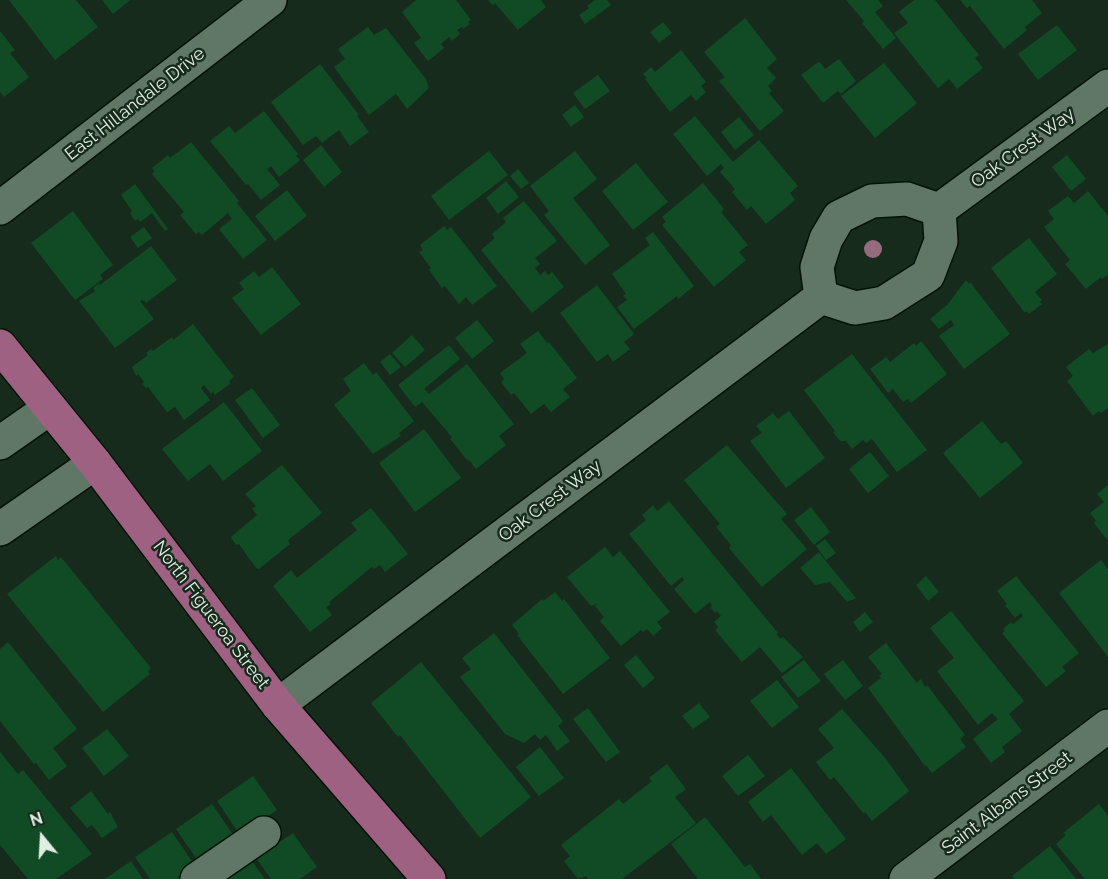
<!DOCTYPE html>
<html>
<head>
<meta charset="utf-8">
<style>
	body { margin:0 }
	#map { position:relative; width:1108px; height:879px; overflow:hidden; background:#172b1c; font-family:Raleway,sans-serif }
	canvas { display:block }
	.north { position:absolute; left:12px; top:807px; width:60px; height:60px; -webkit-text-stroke:4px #172b1c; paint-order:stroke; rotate:342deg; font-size:16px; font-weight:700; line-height:24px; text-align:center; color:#e1ede3 }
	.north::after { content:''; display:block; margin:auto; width:21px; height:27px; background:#e1ede3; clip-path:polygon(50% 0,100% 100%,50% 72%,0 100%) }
</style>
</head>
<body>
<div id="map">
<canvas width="1108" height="879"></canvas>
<div class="north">N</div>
</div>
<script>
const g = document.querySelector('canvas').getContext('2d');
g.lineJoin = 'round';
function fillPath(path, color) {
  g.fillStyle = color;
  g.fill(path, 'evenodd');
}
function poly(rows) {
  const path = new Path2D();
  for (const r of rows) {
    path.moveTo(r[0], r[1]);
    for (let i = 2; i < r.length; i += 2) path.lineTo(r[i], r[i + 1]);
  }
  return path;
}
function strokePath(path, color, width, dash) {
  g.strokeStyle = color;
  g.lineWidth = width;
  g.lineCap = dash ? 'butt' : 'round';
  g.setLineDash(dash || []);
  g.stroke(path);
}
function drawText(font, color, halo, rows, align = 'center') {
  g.font = font + ' Raleway,sans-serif';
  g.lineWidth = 5;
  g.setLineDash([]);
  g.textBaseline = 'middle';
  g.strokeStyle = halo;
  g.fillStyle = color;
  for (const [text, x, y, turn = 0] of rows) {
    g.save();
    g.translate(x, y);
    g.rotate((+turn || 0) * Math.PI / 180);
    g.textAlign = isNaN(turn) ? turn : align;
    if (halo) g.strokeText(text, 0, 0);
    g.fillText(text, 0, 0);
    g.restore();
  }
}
const building = poly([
	[9,0,76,0,98,27,55,60],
	[102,0,130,0,113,14],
	[416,0,456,0,471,20,468,22,470,24,463,29,462,27,457,30,460,34,452,41,449,37,441,44,444,48,428,61,414,43,421,38,402,12],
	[488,0,541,0,546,7,518,30,495,3,493,5],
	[595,0,607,0,611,5,585,24,579,15,589,8,587,6],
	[846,0,878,0,883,6,875,12,896,38,883,49,862,23,864,21],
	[914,0,935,0,979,55,975,58,983,68,957,89,949,79,938,88,894,33,908,23,899,12],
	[960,0,1032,0,1042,13,1025,27,1027,30,1004,49,970,6,967,8],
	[745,18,777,59,767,68,776,78,768,86,772,91,769,93,784,111,760,131,719,81,725,77,704,52],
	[663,22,672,33,659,43,650,32],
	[1057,25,1077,50,1038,80,1018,54],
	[368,27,374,35,386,28,426,79,429,88,407,109,396,94,369,115,334,67,345,59,338,49],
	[0,31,15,50,10,53,29,77,4,97,0,92],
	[681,50,706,82,701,86,706,92,696,101,691,95,670,112,645,79,647,78,643,74,651,67,655,72],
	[839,59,856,81,841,94,838,91,823,103,801,75,817,63,820,62,825,69],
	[884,63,917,103,875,138,841,96],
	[320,64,359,115,357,116,369,132,350,146,339,130,322,143,316,136,303,145,271,102],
	[598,75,610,91,585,109,573,93],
	[575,105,584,117,571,127,562,115],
	[264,111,298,154,296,156,300,160,279,177,271,166,267,169,280,185,261,200,248,184,246,185,210,141,229,126,235,133],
	[695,116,733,162,759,140,798,186,790,193,795,200,766,224,751,206,747,210,732,192,735,189,720,172,724,168,721,164,707,176,673,134],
	[739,117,754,135,735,150,721,132],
	[191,142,239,201,237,203,267,240,243,259,219,229,232,219,228,213,202,235,199,232,196,234,180,215,184,212,152,174,155,171,152,168,168,155,170,158],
	[321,145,342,172,324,187,303,160],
	[489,151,508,175,449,220,431,196],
	[575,151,597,179,573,198,610,245,585,265,544,215,549,211,530,186],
	[1067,155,1086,179,1071,191,1052,167],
	[636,163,668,202,633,230,602,191],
	[518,169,529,183,521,189,510,176],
	[506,181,519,197,498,214,486,198],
	[703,183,724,209,721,212,748,245,739,252,746,260,714,287,662,225,666,222,662,217],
	[135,184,168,229,165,231,152,213,140,222,138,219,135,221,130,213,132,211,121,195],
	[287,190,307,216,275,241,255,216],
	[1088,191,1108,216,1108,275,1102,279,1101,277,1086,289,1065,264,1070,260,1044,227,1054,219,1048,211,1068,196,1074,203],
	[524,201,557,241,535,258,540,264,535,268,540,275,545,271,548,275,552,272,564,287,532,313,481,250,495,238,492,234,506,222,503,218],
	[73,211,113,265,100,275,103,279,75,300,31,243],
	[444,226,447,230,451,227,497,286,472,305,466,297,459,304,445,286,442,288,429,270,431,268,419,252,423,250,420,245],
	[144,227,152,238,138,248,130,237],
	[653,232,694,286,678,299,677,296,634,329,617,307,627,300,623,296,626,294,612,274,650,245,645,238],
	[1029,238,1057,274,1035,292,1042,300,1040,302,1042,304,1029,314,1027,311,1025,313,991,268],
	[151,246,177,280,146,303,143,300,140,301,154,319,115,348,79,301,95,291,93,288,99,283,100,285],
	[272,267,301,304,261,335,232,298,244,289,239,283,254,271,259,277],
	[966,280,969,284,970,282,1010,334,964,369,939,336,954,325,951,320,939,329,930,319,948,304],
	[597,285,634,334,624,342,630,349,613,362,608,354,597,362,560,313],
	[477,320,494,341,472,359,455,338],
	[193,324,234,377,229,381,231,383,215,395,213,392,211,394,204,385,201,388,210,400,184,420,175,407,167,412,148,387,146,388,142,383,144,382,138,374,136,376,132,367,148,355,146,353,151,349,153,351,172,337,173,340],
	[538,331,547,343,549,342,577,378,563,389,570,397,551,412,544,404,531,414,514,393,511,395,501,382,504,379,500,373,527,353,520,344],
	[412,335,425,350,405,367,392,353],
	[921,341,947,374,911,403,908,399,903,402,893,389,888,393,870,369,886,357,890,362,914,343,916,346],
	[1108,344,1108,408,1101,413,1099,411,1093,416,1067,381,1073,376,1066,367,1089,349,1093,353],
	[449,345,460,359,424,389,429,394,467,364,514,424,499,436,506,445,476,469,469,460,468,461,450,439,452,437,422,402,415,407,398,385],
	[390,354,401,367,390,375,380,362],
	[852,354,927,450,897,472,872,439,866,443,863,440,852,449,846,441,840,441,833,432,835,431,804,390],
	[364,363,373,375,376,372,414,421,399,433,401,436,373,454,334,405,351,391,343,379],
	[252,388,280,425,263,438,235,400],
	[224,402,262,451,223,481,210,464,188,481,162,449],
	[789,411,825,458,786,488,750,441,762,433,756,426,773,413,778,419],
	[982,421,1001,444,1006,441,1023,463,980,498,943,453],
	[424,429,461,478,415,512,379,463],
	[727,445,787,514,781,519,807,549,762,587,729,548,731,545,716,527,720,524,684,480],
	[870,452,889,476,868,493,849,469],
	[282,465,322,513,288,540,290,544,259,569,256,568,239,544,236,545,231,538,232,536,257,515,252,509,256,506,245,494],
	[1108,485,1108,541,1094,523,1096,521,1090,513,1104,502,1097,494],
	[669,501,778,633,776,634,781,639,783,637,803,657,782,673,760,647,742,662,715,630,718,627,714,622,721,616,717,611,715,613,710,607,712,606,710,602,695,614,674,589,684,580,682,577,671,586,629,534,646,520,642,515,653,505,657,511],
	[811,507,830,532,814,545,794,520],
	[371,508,408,554,385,572,380,565,374,569,372,567,329,602,331,604,326,607,332,615,310,632,273,586,291,570,297,578,357,530,351,523],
	[825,539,836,553,826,560,816,546],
	[605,547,613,557,620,551,670,612,657,622,662,628,653,636,647,629,643,632,641,630,621,646,600,621,604,617,595,606,597,604,591,606,567,577],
	[819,552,825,560,856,598,847,602,830,582,815,585,800,568],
	[56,556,58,560,61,557,151,668,148,671,150,674,103,712,7,594],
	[1101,560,1108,569,1108,657,1059,593],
	[926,576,939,592,928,601,916,585],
	[1016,576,1079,653,1062,667,1066,671,1046,687,1002,633,1005,631,1003,629,1011,622,1013,624,1023,616,1021,613,1015,618,1005,605,1007,604,997,591],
	[555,592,562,601,564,599,610,658,563,694,517,635,519,634,512,625,542,599,543,601],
	[951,611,1024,701,1009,714,1022,731,1002,747,1005,752,991,763,973,739,998,719,992,713,978,725,937,671,954,658,930,628],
	[865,612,873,622,860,632,853,622],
	[494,633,563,721,558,726,570,741,557,751,546,735,540,740,535,734,524,743,505,734,460,677,471,669,462,658],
	[8,642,77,729,53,748,67,766,49,780,36,763,34,764,0,721,0,649],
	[886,643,917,683,921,679,925,687,927,685,965,735,960,739,966,747,932,773,926,765,925,766,868,688,881,678,879,676,882,674,868,657],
	[636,655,655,678,643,688,624,665],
	[804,660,821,681,798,698,781,677],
	[843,660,863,686,845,700,824,674],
	[421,662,531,797,480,838,400,735,398,737,371,703],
	[777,680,799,707,772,728,750,701],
	[699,703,710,717,693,729,682,716],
	[588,708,620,752,606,762,573,719],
	[842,709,886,759,909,791,872,821,865,812,864,814,834,777,830,780,816,762,834,748,818,729],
	[107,729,129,756,104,776,82,748],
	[540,747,564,778,539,796,516,767],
	[0,752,18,774,23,770,92,854,56,879,28,879,0,845],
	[748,755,765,776,738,796,722,776],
	[667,764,686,789,675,797,696,823,622,879,588,879,586,876,578,879,564,861,570,856,561,845,619,799,623,804,652,781,649,778],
	[791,768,846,839,826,854,817,843,802,855,771,815,763,822,748,802],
	[253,776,277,810,240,835,217,801],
	[91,791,108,814,110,812,118,827,102,838,92,825,87,828,70,808],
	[212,804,236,839,200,864,176,829],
	[1099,804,1108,816,1108,879,1085,879,1056,844,1066,835,1063,833],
	[705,817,745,867,750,864,761,879,698,879,671,844],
	[172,832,196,867,178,879,150,879,135,857],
	[293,833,317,867,300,879,271,879,256,858],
	[1050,846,1076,879,1015,879,1012,876],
	[131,861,143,879,105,879],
	[252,861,265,879,227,879]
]);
const minor = poly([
	[0,208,270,0],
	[939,210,1108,86],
	[821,297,817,267,826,239,839,217,872,201,907,199,939,210],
	[821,297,855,308,884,303,928,275,941,241,939,210],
	[0,443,50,408],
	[0,529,95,463],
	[278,705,821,297],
	[197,879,264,833],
	[906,879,1108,726]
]);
const major = poly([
	[0,346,95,463,278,705,429,879]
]);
const trees = [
	[873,249]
];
const streetNames = [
	["East Hillandale Drive",135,104,-38],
	["Oak Crest Way",1023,148,-36],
	["Oak Crest Way",550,501,-37],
	["North Figueroa Street",211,615,53],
	["Saint Albans Street",1007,803,-37]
];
fillPath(building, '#114b25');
strokePath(minor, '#031306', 36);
strokePath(major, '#031306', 36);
strokePath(minor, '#617765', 33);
strokePath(major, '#9f6182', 33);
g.fillStyle = '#946c7e';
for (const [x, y] of trees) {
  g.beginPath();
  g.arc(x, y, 9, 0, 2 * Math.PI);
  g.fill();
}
drawText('18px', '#e1ede3', '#172b1c', streetNames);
</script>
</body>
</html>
